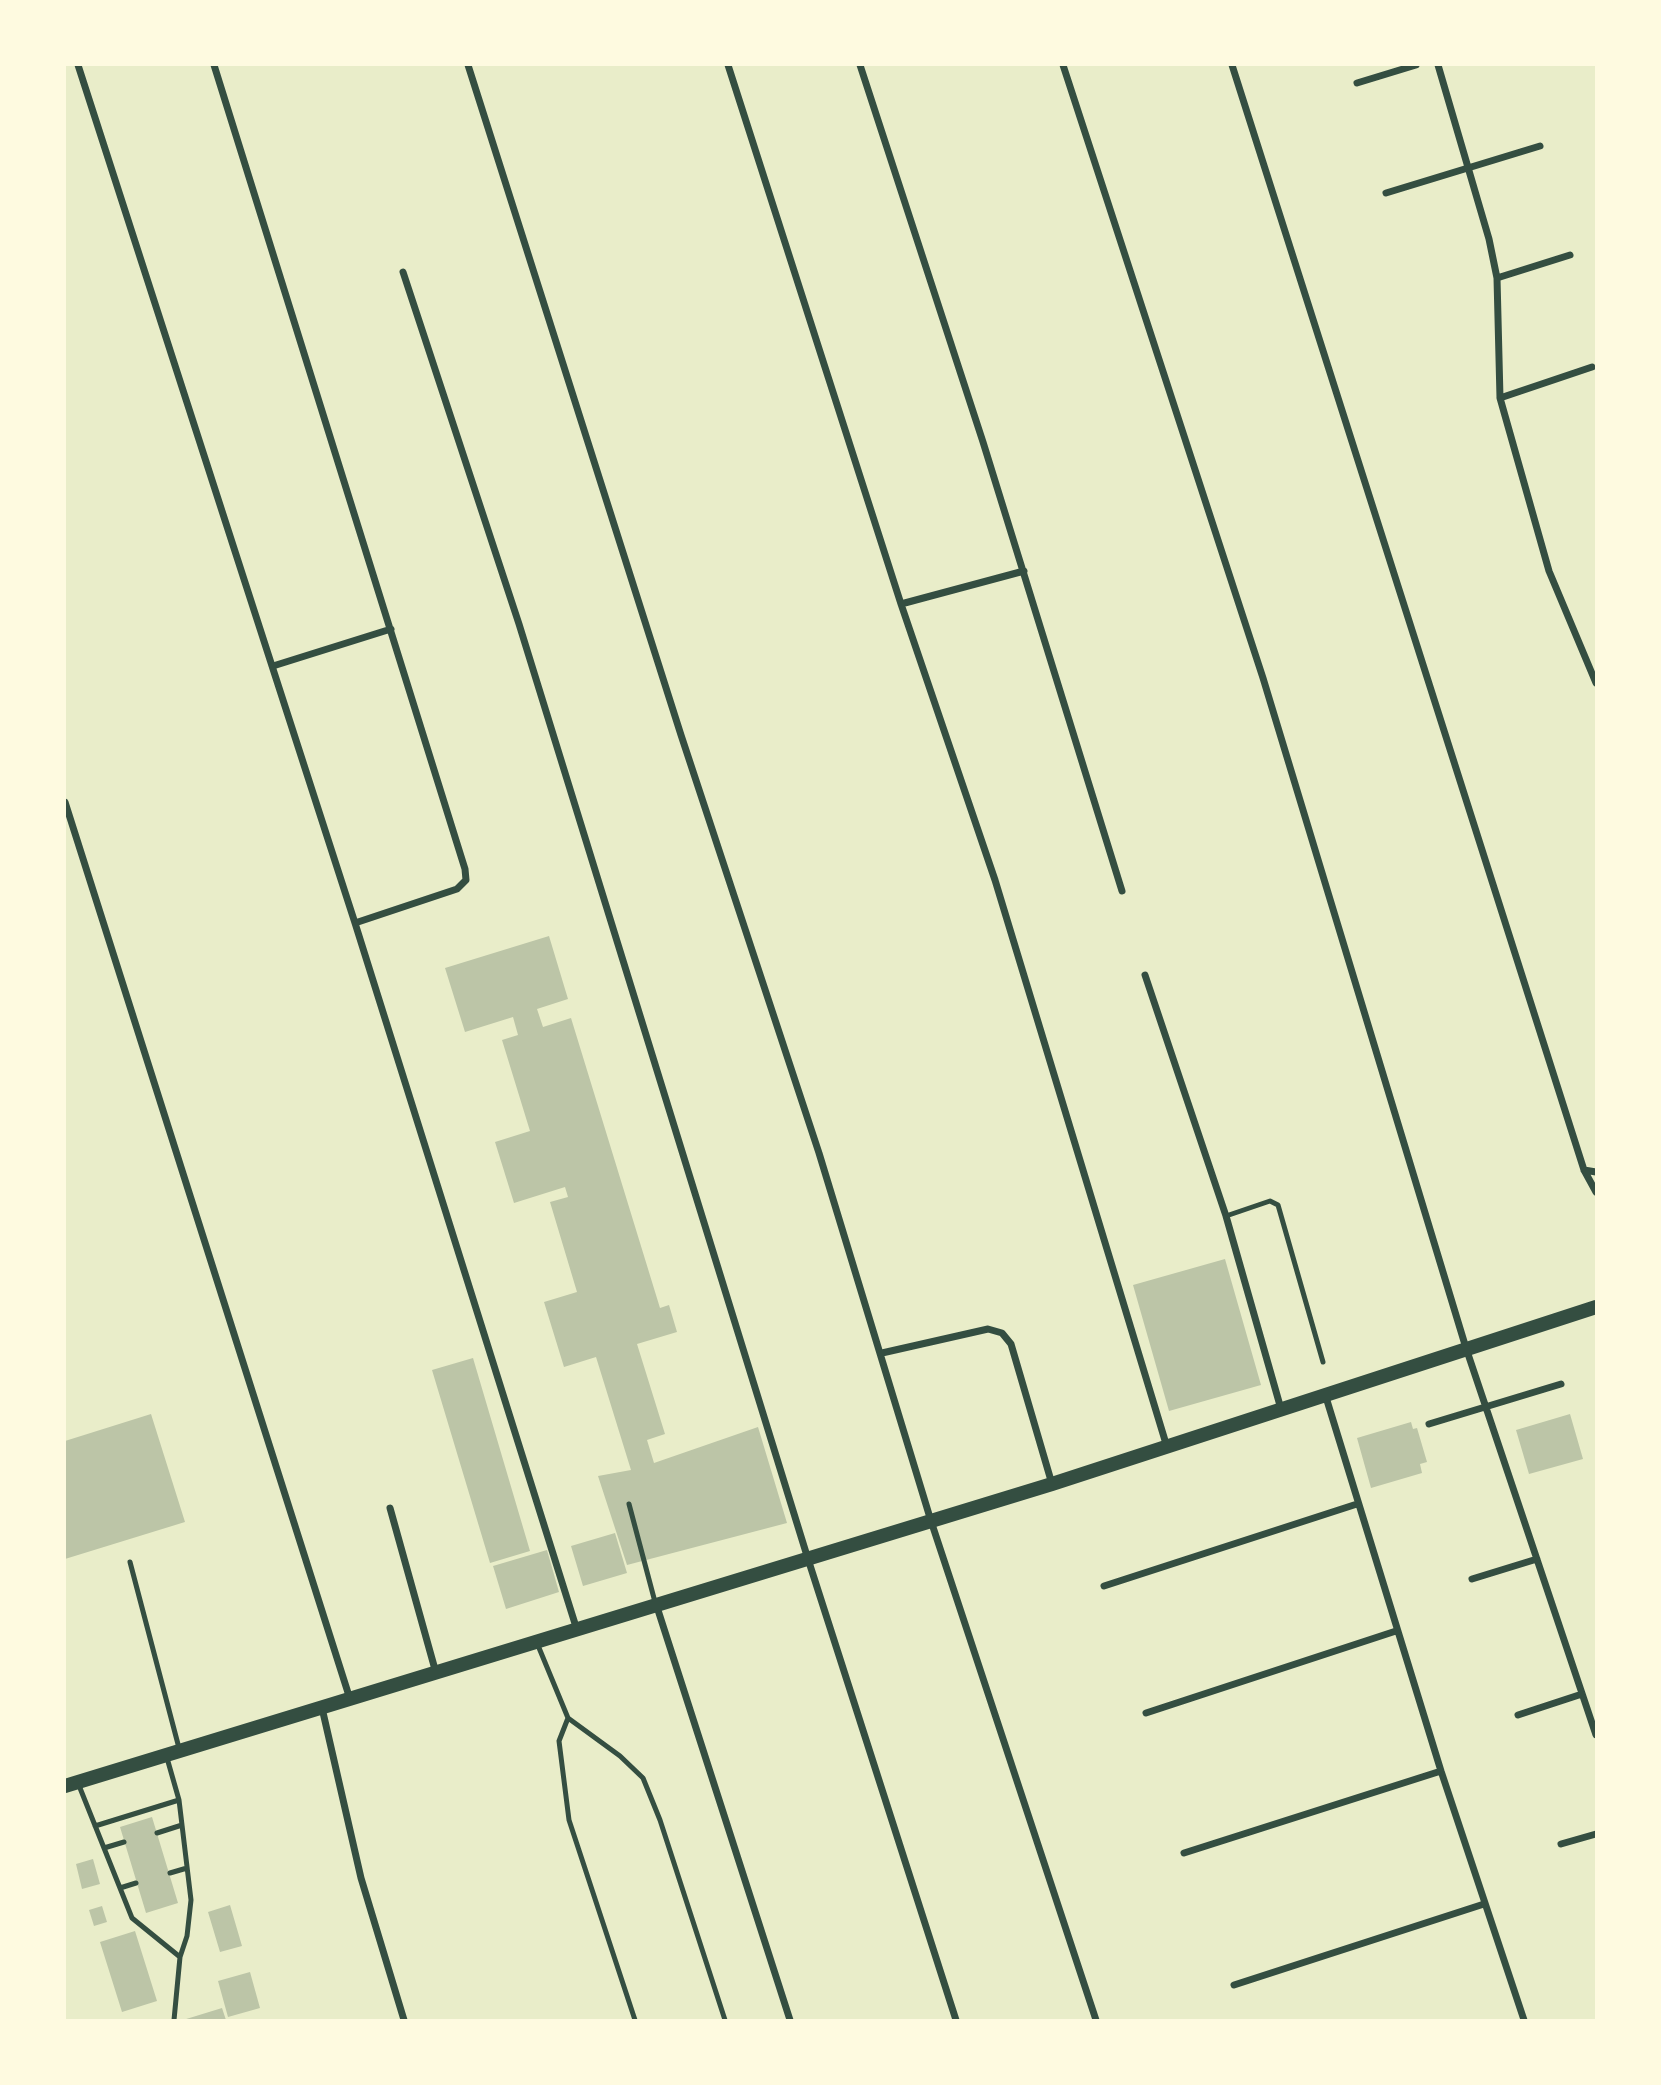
<!DOCTYPE html>
<html>
<head>
<meta charset="utf-8">
<style>
	body { margin:0 }
	#map { position:relative; width:1661px; height:2085px; overflow:hidden; background:#e9edc9; font-family:"Titillium Web",sans-serif }
	canvas { display:block }
	.frame { position:absolute; inset:0; border:66px solid #fefae0; pointer-events:none }
</style>
</head>
<body>
<div id="map">
<canvas width="1661" height="2085"></canvas>
<div class="frame"></div>
</div>
<script>
const g = document.querySelector('canvas').getContext('2d');
g.lineJoin = 'round';
function fillPath(path, color) {
  g.fillStyle = color;
  g.fill(path, 'evenodd');
}
function poly(rows) {
  const path = new Path2D();
  for (const r of rows) {
    path.moveTo(r[0], r[1]);
    for (let i = 2; i < r.length; i += 2) path.lineTo(r[i], r[i + 1]);
  }
  return path;
}
function strokePath(path, color, width, dash) {
  g.strokeStyle = color;
  g.lineWidth = width;
  g.lineCap = dash ? 'butt' : 'round';
  g.setLineDash(dash || []);
  g.stroke(path);
}
const building = poly([
	[549,936,568,999,537,1009,543,1027,571,1018,660,1308,669,1305,677,1332,637,1344,665,1434,647,1440,654,1463,758,1427,787,1523,627,1565,598,1476,631,1470,596,1357,564,1367,544,1302,577,1292,550,1202,568,1197,565,1187,514,1203,495,1142,530,1131,502,1040,518,1035,513,1017,465,1032,445,968],
	[1225,1259,1261,1385,1169,1411,1133,1285],
	[473,1358,530,1551,490,1563,432,1370],
	[151,1414,185,1522,65,1559,65,1441],
	[1570,1414,1583,1459,1529,1474,1516,1430],
	[1411,1422,1413,1429,1417,1428,1427,1462,1420,1464,1422,1473,1371,1488,1357,1438],
	[615,1533,627,1573,583,1586,571,1546],
	[547,1550,559,1592,506,1609,493,1566],
	[152,1817,178,1903,146,1913,120,1827],
	[93,1859,100,1884,82,1889,76,1864],
	[230,1905,242,1946,220,1952,208,1912],
	[102,1906,107,1922,94,1926,89,1910],
	[135,1931,157,2001,122,2012,100,1942],
	[250,1972,260,2008,228,2017,218,1981],
	[222,2008,226,2020,183,2020]
]);
const service = poly([
	[1226,1216,1270,1201,1278,1205,1323,1362],
	[629,1504,655,1602],
	[130,1562,179,1748],
	[537,1643,568,1718,559,1741,569,1820,635,2020],
	[568,1718,620,1756,643,1778,660,1820,725,2020],
	[78,1783,132,1918,180,1957,187,1936,191,1900,179,1800,167,1758],
	[95,1826,179,1800],
	[157,1833,182,1825],
	[104,1848,124,1842],
	[170,1873,187,1868],
	[120,1888,136,1883],
	[174,2020,180,1957]
]);
const minor = poly([
	[78,65,355,923,577,1630],
	[214,65,465,869,466,880,457,889,355,923],
	[468,65,681,735,819,1153,931,1521,1096,2020],
	[728,65,901,604,995,880,1167,1447],
	[860,65,983,442,1122,891],
	[1063,65,1263,678,1466,1348,1596,1735],
	[1232,65,1584,1170,1596,1192],
	[1438,65,1489,239,1497,278,1500,398,1549,571,1596,683],
	[1357,83,1416,65],
	[1386,193,1540,146],
	[403,272,519,624,808,1559,956,2020],
	[1497,278,1570,255],
	[1500,398,1592,367],
	[901,604,1024,571],
	[273,666,391,629],
	[65,802,350,1699],
	[1145,975,1226,1216,1281,1409],
	[1584,1170,1596,1172],
	[882,1353,988,1329,1002,1333,1011,1344,1052,1484],
	[1325,1394,1441,1771,1524,2020],
	[1429,1424,1561,1384],
	[390,1508,436,1673],
	[1472,1579,1537,1559],
	[1104,1586,1357,1504],
	[657,1607,790,2020],
	[322,1708,361,1878,404,2020],
	[1146,1713,1396,1631],
	[1518,1715,1582,1694],
	[1561,1844,1596,1834],
	[1184,1853,1441,1771],
	[1234,1985,1484,1904]
]);
const secondary = poly([
	[65,1786,1052,1484,1596,1307]
]);
fillPath(building, '#bcc5a7');
strokePath(service, '#344e41', 5);
strokePath(minor, '#344e41', 7);
strokePath(secondary, '#344e41', 14);
</script>
</body>
</html>
